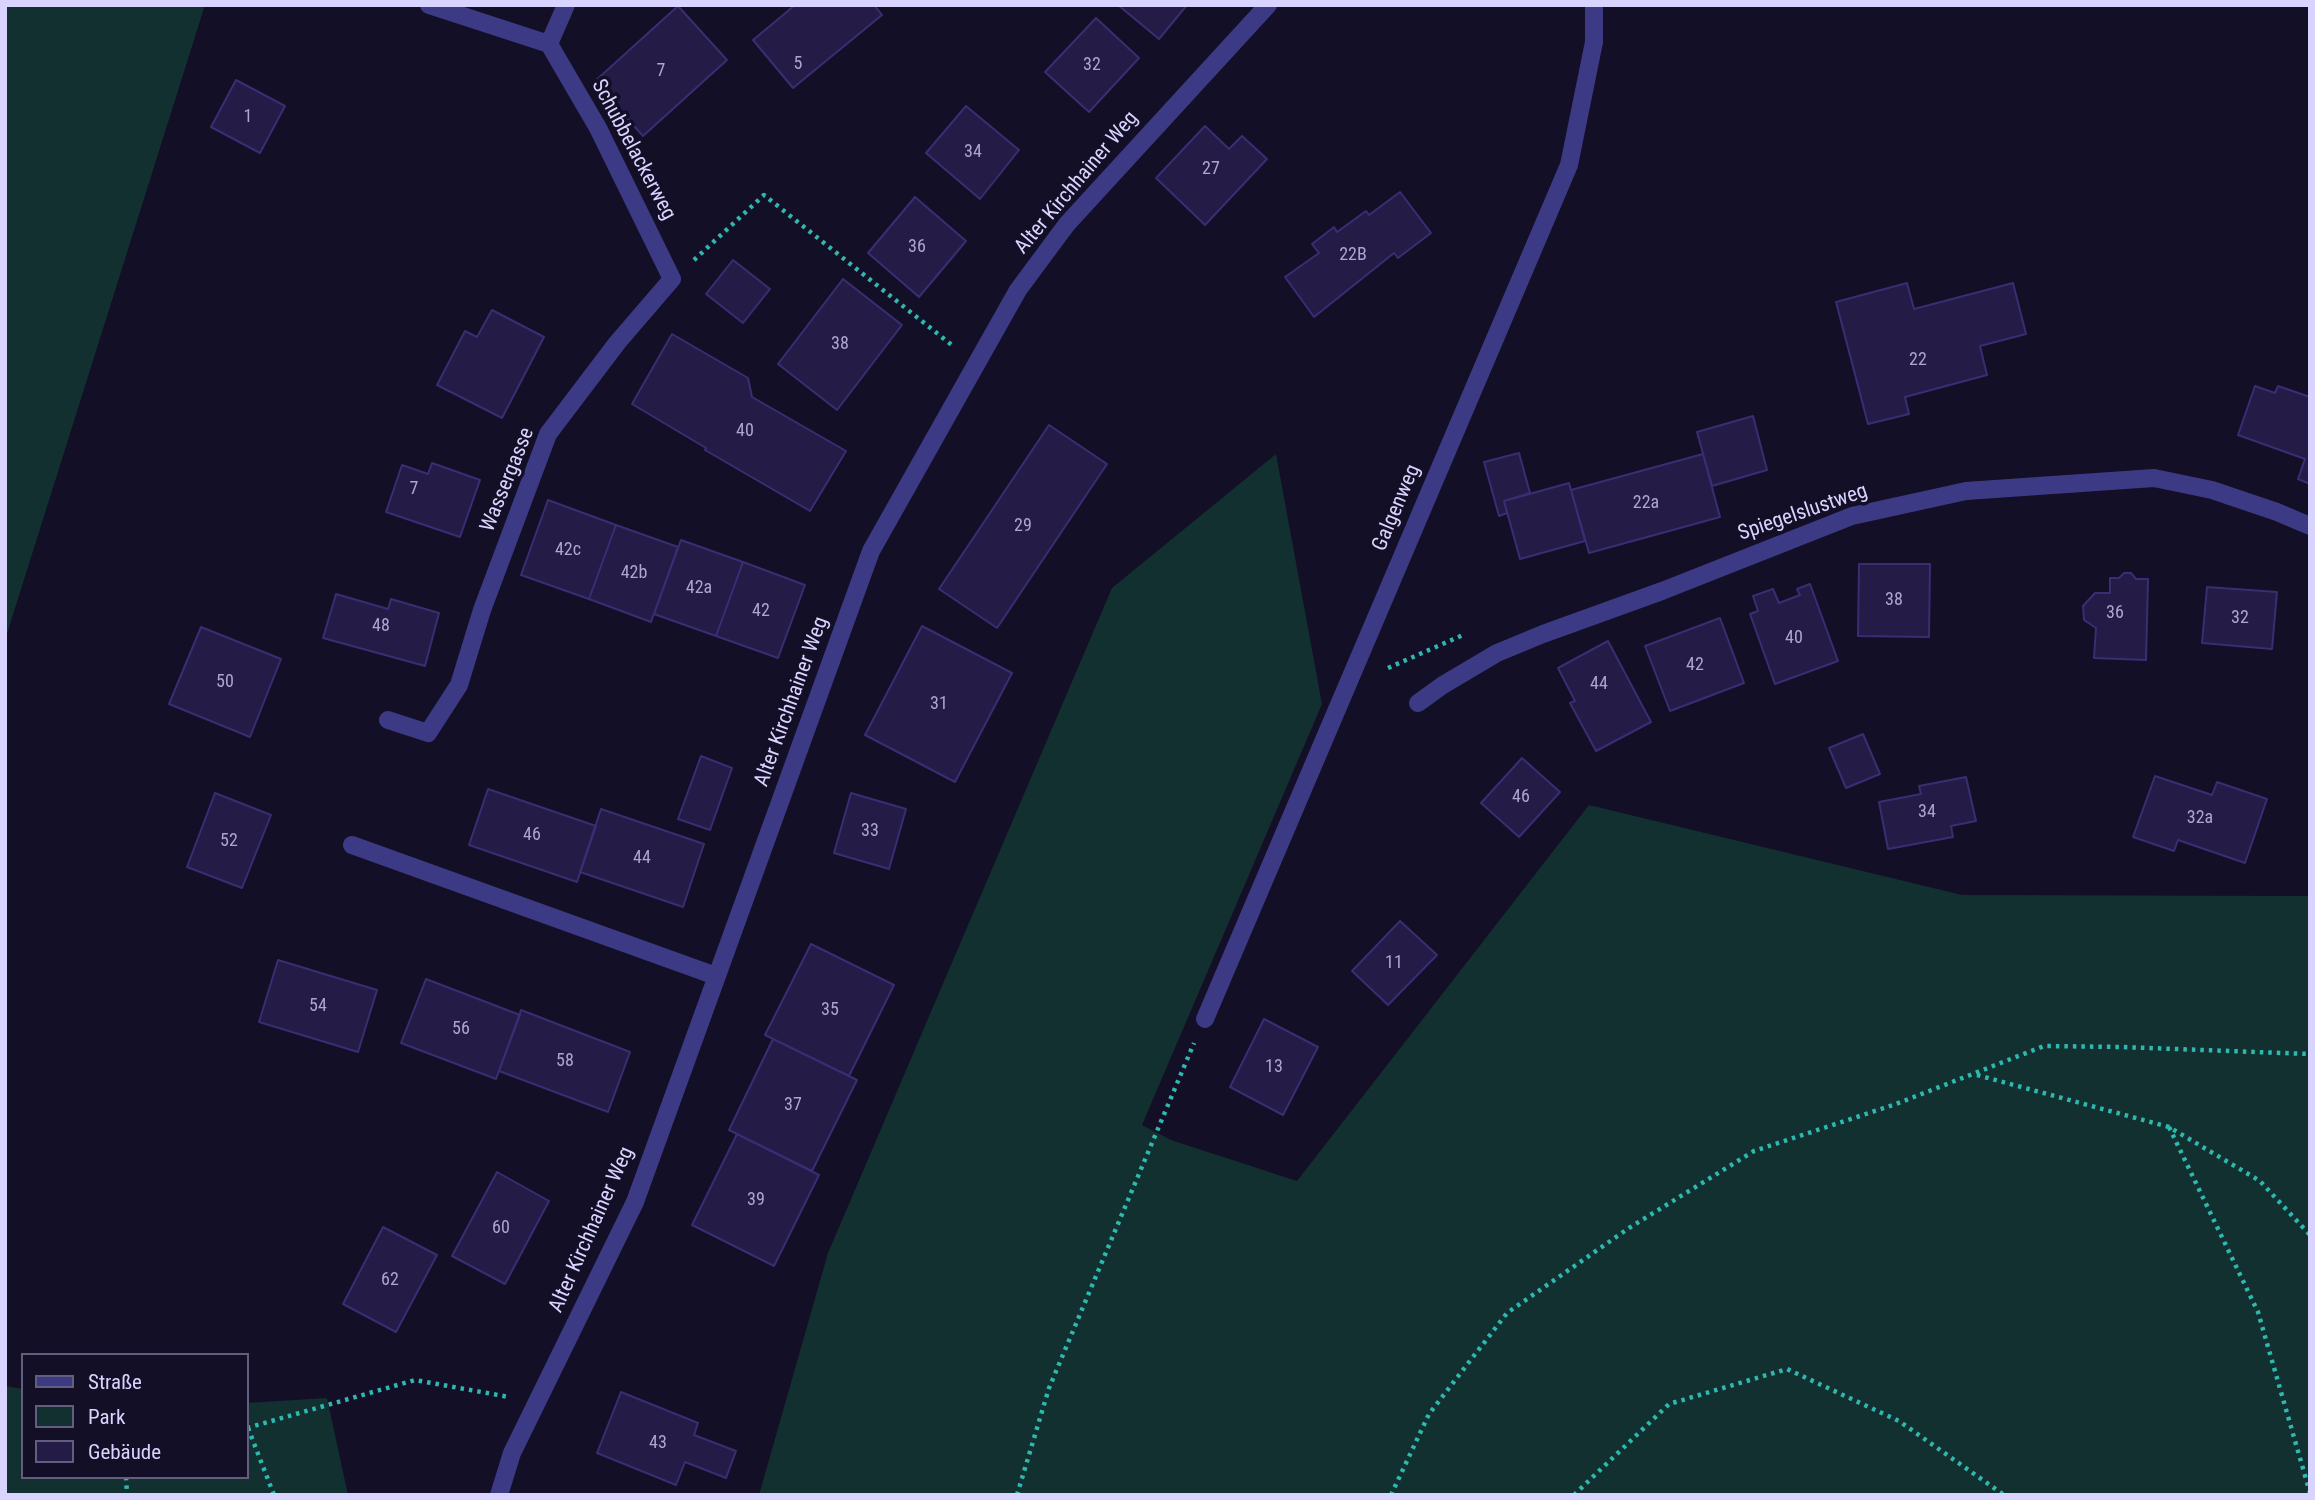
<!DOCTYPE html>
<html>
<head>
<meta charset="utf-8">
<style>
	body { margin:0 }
	#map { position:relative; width:2315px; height:1500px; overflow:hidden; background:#130f26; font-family:"Roboto Condensed",sans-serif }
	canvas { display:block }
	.frame { position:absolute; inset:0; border:7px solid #d9d4ff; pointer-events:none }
	.legend { position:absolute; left:21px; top:1353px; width:228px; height:126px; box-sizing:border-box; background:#130f26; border:2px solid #625e7d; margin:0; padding:9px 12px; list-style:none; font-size:21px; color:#d9d4ff }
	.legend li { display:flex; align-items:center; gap:14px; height:35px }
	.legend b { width:35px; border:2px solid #625e7d }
</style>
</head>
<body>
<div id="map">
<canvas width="2315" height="1500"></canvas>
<div class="frame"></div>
<ul class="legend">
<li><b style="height:9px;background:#3d3a85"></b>Straße</li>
<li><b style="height:19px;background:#12302f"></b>Park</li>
<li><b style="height:19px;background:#241b47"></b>Gebäude</li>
</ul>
</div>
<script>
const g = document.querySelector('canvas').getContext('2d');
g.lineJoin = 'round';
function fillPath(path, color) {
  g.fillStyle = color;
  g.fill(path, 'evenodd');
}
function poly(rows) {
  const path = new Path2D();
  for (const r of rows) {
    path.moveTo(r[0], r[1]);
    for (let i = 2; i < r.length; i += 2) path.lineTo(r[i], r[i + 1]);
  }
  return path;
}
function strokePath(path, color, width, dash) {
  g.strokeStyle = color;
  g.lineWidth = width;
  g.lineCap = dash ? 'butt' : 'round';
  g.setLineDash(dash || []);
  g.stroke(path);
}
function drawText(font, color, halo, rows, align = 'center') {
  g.font = font + ' "Roboto Condensed",sans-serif';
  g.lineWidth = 7;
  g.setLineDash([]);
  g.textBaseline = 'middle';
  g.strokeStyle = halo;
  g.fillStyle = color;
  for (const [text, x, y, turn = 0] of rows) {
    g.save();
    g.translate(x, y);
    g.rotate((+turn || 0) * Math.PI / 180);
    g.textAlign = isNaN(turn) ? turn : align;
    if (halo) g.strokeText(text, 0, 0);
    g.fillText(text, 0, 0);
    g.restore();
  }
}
const green = poly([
	[5,5,205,5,5,640],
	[1276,454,1322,704,1142,1125,1171,1140,1297,1181,1589,805,1962,895,2310,896,2310,1495,759,1495,828,1253,1112,588],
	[5,1386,23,1389,23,1477,247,1477,247,1403,327,1398,348,1495,5,1495]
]);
const building = poly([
	[795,5,874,5,882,15,793,88,753,40,795,5],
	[1118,5,1187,5,1159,39,1118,5],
	[678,6,727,60,643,136,594,82,678,6],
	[1096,18,1139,58,1089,112,1045,72,1096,18],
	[236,80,285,106,260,153,211,127,236,80],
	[966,106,1019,150,980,199,926,153,966,106],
	[1205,126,1229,149,1242,136,1267,159,1205,225,1156,178,1205,126],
	[1400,192,1431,233,1398,258,1394,253,1314,317,1285,277,1319,253,1312,244,1334,227,1337,232,1366,211,1369,215,1400,192],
	[915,197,966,241,919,297,868,253,915,197],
	[733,260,770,289,743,323,706,294,733,260],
	[843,279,902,325,837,410,778,364,843,279],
	[1907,283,1914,309,2013,283,2026,334,1980,346,1987,375,1905,397,1909,414,1868,424,1836,302,1907,283],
	[492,310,544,337,502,418,437,385,465,331,477,337,492,310],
	[672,334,748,378,752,397,846,451,810,511,705,450,706,448,632,404,672,334],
	[2255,386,2275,393,2278,386,2310,397,2310,484,2298,479,2305,459,2238,435,2255,386],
	[1753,416,1767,470,1712,486,1697,432,1753,416],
	[1049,425,1107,464,997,628,939,589,1049,425],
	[1519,453,1530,493,1504,501,1507,513,1499,516,1484,462,1519,453],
	[1703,454,1720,517,1589,553,1571,490,1703,454],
	[432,463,480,480,460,537,386,512,402,465,428,474,432,463],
	[1569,483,1585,541,1520,559,1504,501,1569,483],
	[548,500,616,525,589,599,521,575,548,500],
	[616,525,678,547,651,622,589,599,616,525],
	[681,540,743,562,716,636,654,614,681,540],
	[743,562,805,585,778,658,716,636,743,562],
	[1859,564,1930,564,1929,637,1858,636,1859,564],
	[2124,573,2131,573,2136,579,2148,579,2146,660,2094,658,2096,628,2084,620,2083,606,2095,593,2110,593,2110,578,2119,578,2124,573],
	[1810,584,1838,661,1775,684,1750,614,1758,611,1753,596,1773,589,1779,603,1800,595,1797,589,1810,584],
	[2207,587,2277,592,2272,649,2202,643,2207,587],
	[336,594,388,609,391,599,439,613,425,666,323,638,336,594],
	[1720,618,1744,683,1670,711,1645,646,1720,618],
	[922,626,1012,673,955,782,865,735,922,626],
	[201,627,281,659,250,737,169,704,201,627],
	[1608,641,1651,722,1596,751,1570,703,1575,701,1558,668,1608,641],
	[1863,734,1880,774,1846,788,1829,748,1863,734],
	[701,756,732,768,710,830,678,819,701,756],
	[1522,758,1560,792,1519,837,1481,803,1522,758],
	[2155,776,2212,795,2217,782,2267,799,2245,863,2178,840,2174,851,2133,837,2155,776],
	[1966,777,1976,821,1951,826,1953,837,1888,849,1879,802,1921,794,1919,786,1966,777],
	[488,789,596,826,577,882,469,845,488,789],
	[215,793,271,815,242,888,187,867,215,793],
	[851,793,906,809,889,869,834,853,851,793],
	[601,809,704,844,683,907,580,872,601,809],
	[1400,921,1437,955,1388,1005,1352,971,1400,921],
	[811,944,894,985,849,1076,765,1035,811,944],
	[278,960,377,990,358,1052,259,1022,278,960],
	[426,979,520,1015,496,1079,401,1043,426,979],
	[521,1010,630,1052,608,1112,499,1071,521,1010],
	[1264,1019,1318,1047,1283,1115,1230,1087,1264,1019],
	[773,1039,857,1080,812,1171,729,1130,773,1039],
	[737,1134,819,1175,774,1266,692,1225,737,1134],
	[497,1172,549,1201,505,1284,452,1256,497,1172],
	[383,1227,437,1255,396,1332,343,1304,383,1227],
	[621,1392,698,1423,694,1435,736,1451,726,1478,685,1462,676,1485,597,1453,621,1392]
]);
const path = poly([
	[694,260,764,195,953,346],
	[1388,668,1463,635],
	[1977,1075,2169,1127,2260,1181,2310,1235],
	[2169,1127,2258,1312,2310,1493],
	[247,1428,415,1380,509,1397],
	[248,1428,274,1495],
	[126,1477,127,1495],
	[1017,1495,1049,1388,1194,1043],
	[1391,1495,1429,1414,1507,1313,1629,1228,1754,1151,1896,1104,2044,1046,2122,1047,2310,1054],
	[1574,1495,1669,1404,1787,1369,1899,1421,2004,1495]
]);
const minor = poly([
	[429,5,549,44],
	[1418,703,1443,685,1497,653,1543,634,1662,591,1852,516,1966,491,2154,478,2212,490,2277,512,2310,526],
	[388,720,428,733,459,685,482,610,548,434,617,343,672,279,598,128,549,44,566,5],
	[352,845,716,976],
	[1205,1019,1569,165,1594,42,1594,5],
	[499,1495,512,1453,635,1202,871,551,1018,290,1067,224,1268,5]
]);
const numberNames = [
	["5",798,64],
	["32",1092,65],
	["7",661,71],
	["1",248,117],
	["34",973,152],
	["27",1211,169],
	["36",917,247],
	["22B",1353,255],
	["38",840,344],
	["22",1918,360],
	["40",745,431],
	["7",414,489],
	["22a",1646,503],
	["29",1023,526],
	["42c",568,550],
	["42b",634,573],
	["42a",699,588],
	["38",1894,600],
	["42",761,611],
	["36",2115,613],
	["32",2240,618],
	["48",381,626],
	["40",1794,638],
	["42",1695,665],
	["50",225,682],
	["44",1599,684],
	["31",939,704],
	["46",1521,797],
	["34",1927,812],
	["32a",2200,818],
	["33",870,831],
	["46",532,835],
	["52",229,841],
	["44",642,858],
	["11",1394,963],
	["54",318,1006],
	["35",830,1010],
	["56",461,1029],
	["58",565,1061],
	["13",1274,1067],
	["37",793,1105],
	["39",756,1200],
	["60",501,1228],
	["62",390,1280],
	["43",658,1443]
];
const streetNames = [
	["Schubbelackerweg",633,150,62],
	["Alter Kirchhainer Weg",1077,183,-50],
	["Wassergasse",508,480,-68],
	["Galgenweg",1397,508,-67],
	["Spiegelslustweg",1803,513,-19],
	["Alter Kirchhainer Weg",792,702,-70],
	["Alter Kirchhainer Weg",592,1230,-66]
];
fillPath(green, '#12302f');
fillPath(building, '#241b47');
strokePath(building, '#3b2d73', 2);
strokePath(path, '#2fb8b0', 4.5, [3.5, 5]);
strokePath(minor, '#3d3a85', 18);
drawText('18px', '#aca6d1', null, numberNames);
drawText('21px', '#d9d4ff', '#130f26', streetNames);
</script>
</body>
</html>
